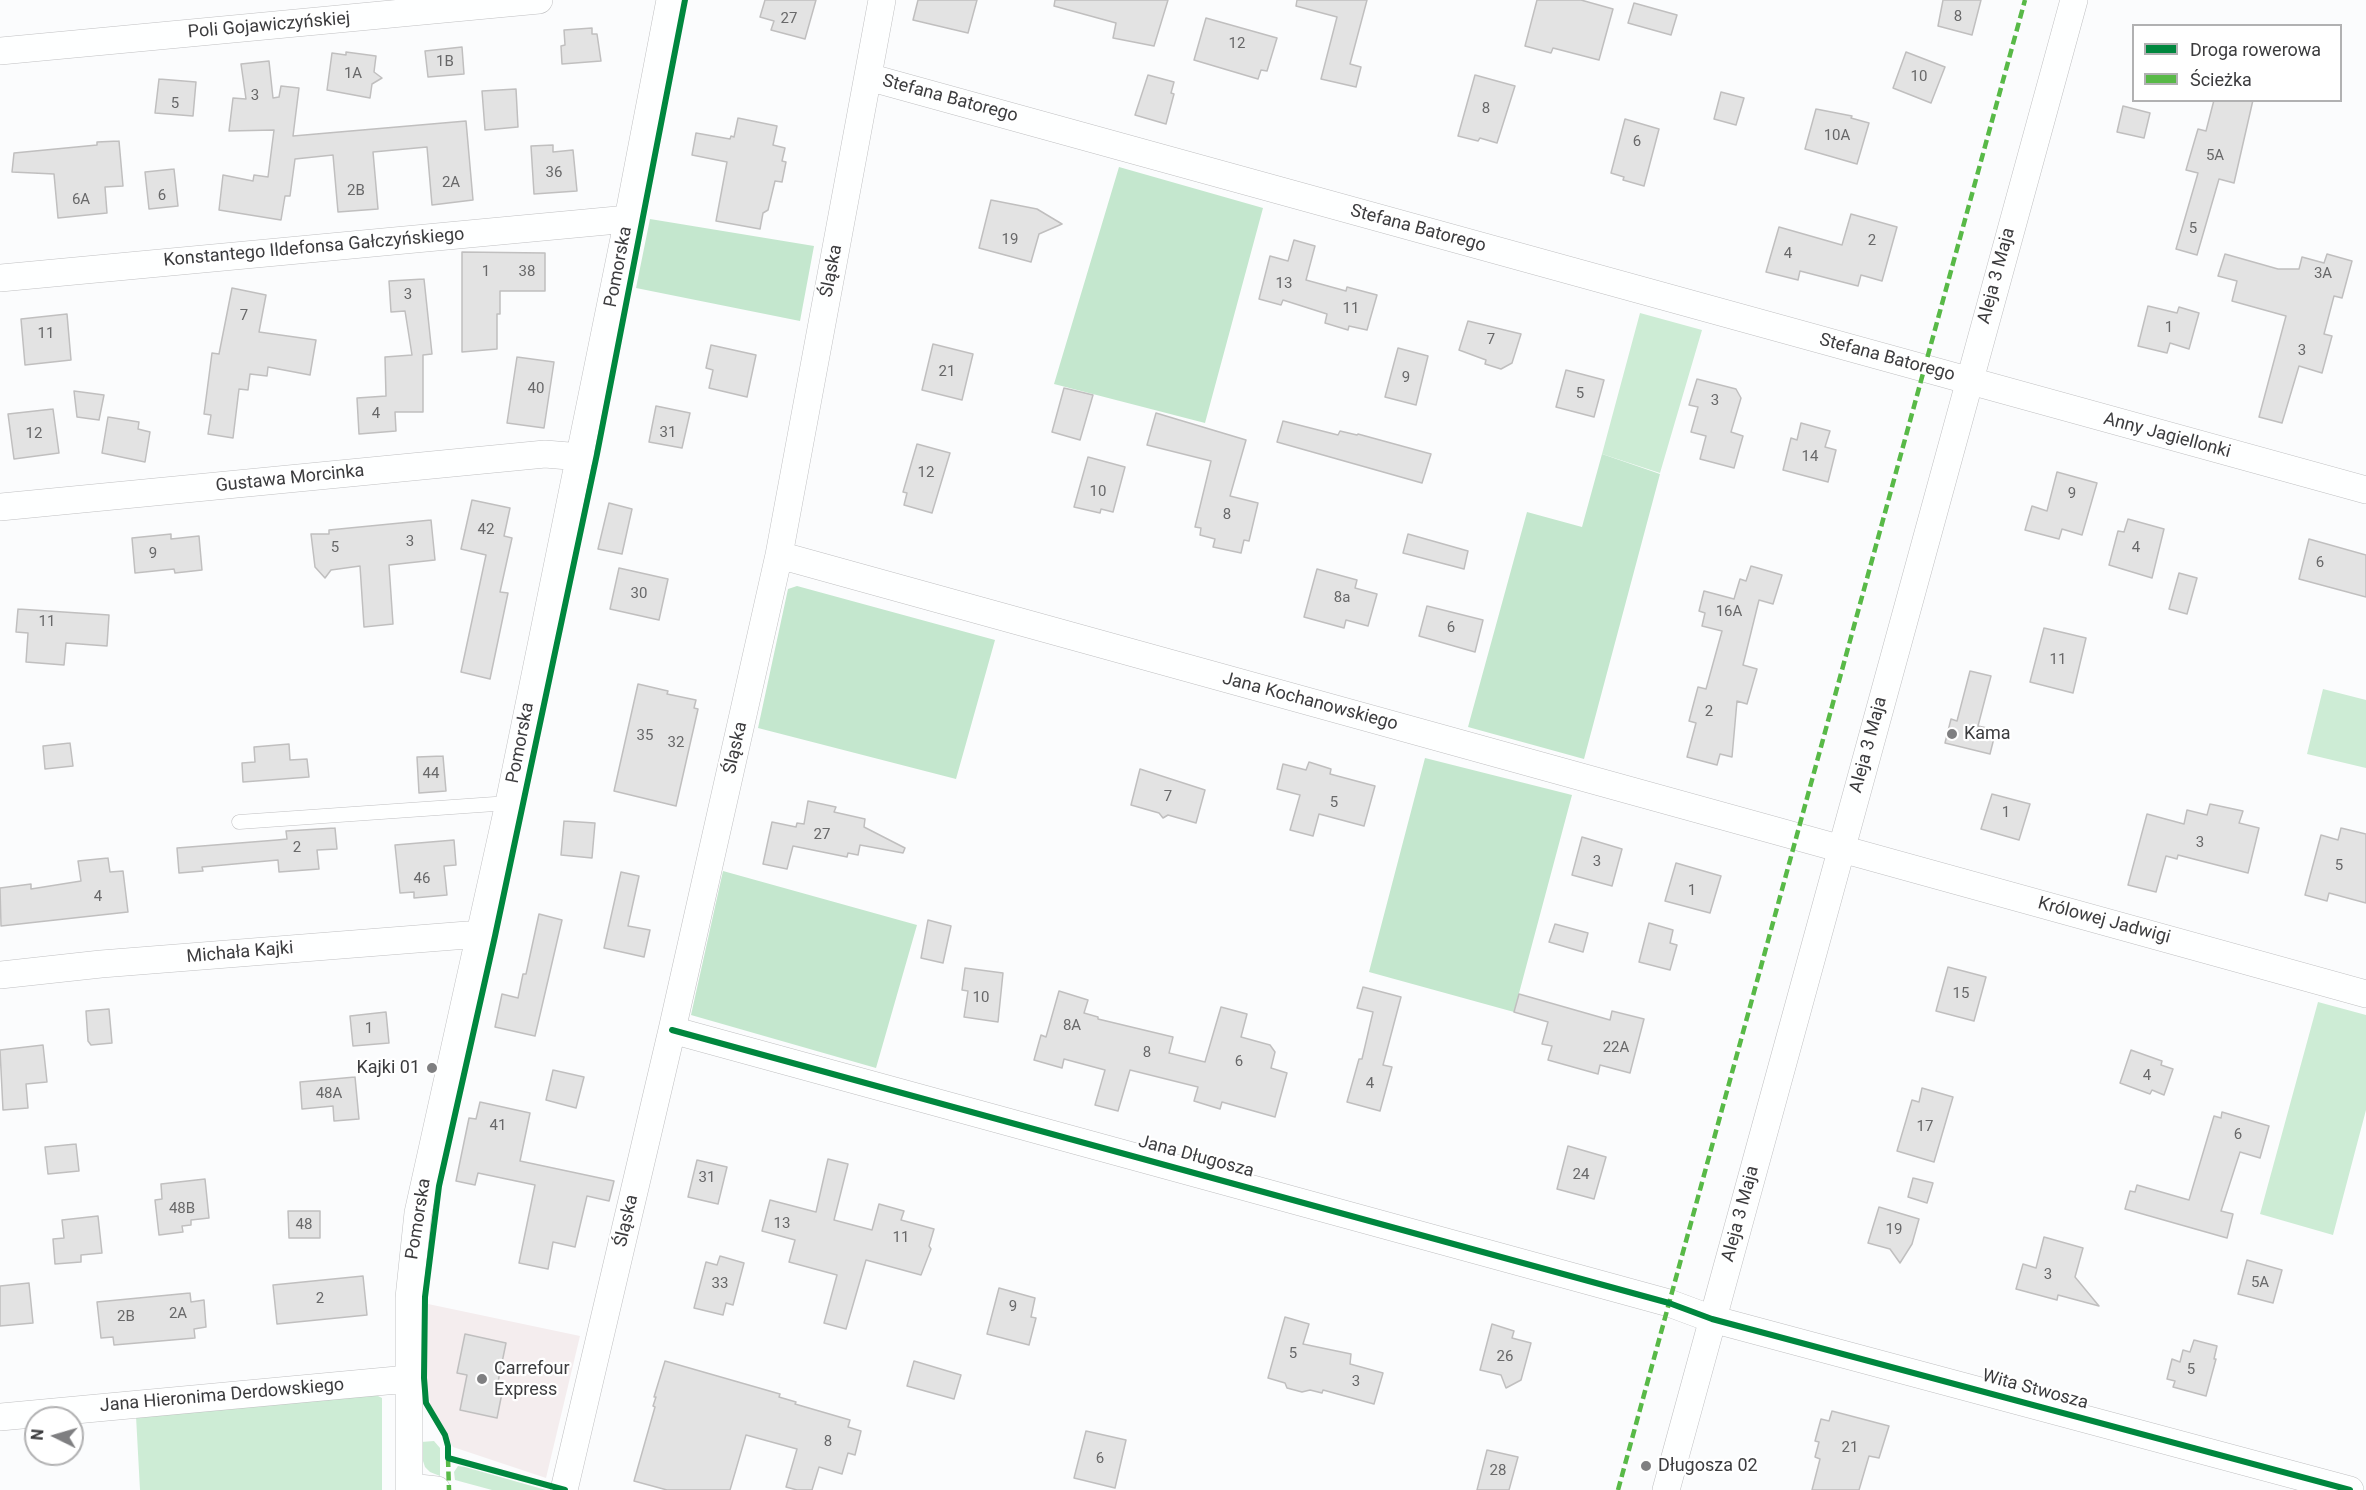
<!DOCTYPE html>
<html>
<head>
<meta charset="utf-8">
<style>
	body { margin:0 }
	#map { position:relative; width:2366px; height:1490px; overflow:hidden; background:#fbfcfd; font-family:Roboto,sans-serif }
	canvas { display:block }
	.legend { position:absolute; left:2132px; top:24px; width:210px; height:78px; box-sizing:border-box; background:#fff; border:2px solid #b1b1b2; margin:0; padding:8px 10px; list-style:none; font-size:18px; color:#3c3c3e }
	.legend li { display:flex; align-items:center; gap:12px; height:30px }
	.legend b { width:30px; border:2px solid #b1b1b2 }
	.north { position:absolute; left:24px; top:1406px; width:60px; height:60px; box-sizing:border-box; background:#fff; border:2px solid #b1b1b2; border-radius:50%; rotate:275deg; font-size:16px; font-weight:700; line-height:24px; text-align:center; color:#3c3c3e }
	.north::after { content:''; display:block; margin:auto; width:21px; height:27px; background:#7f7f81; clip-path:polygon(50% 0,100% 100%,50% 72%,0 100%) }
</style>
</head>
<body>
<div id="map">
<canvas width="2366" height="1490"></canvas>
<ul class="legend">
<li><b style="height:8px;background:#00873e"></b>Droga rowerowa</li>
<li><b style="height:8px;background:#58b947"></b>Ścieżka</li>
</ul>
<div class="north">N</div>
</div>
<script>
const g = document.querySelector('canvas').getContext('2d');
g.lineJoin = 'round';
function fillPath(path, color) {
  g.fillStyle = color;
  g.fill(path, 'evenodd');
}
function poly(rows) {
  const path = new Path2D();
  for (const r of rows) {
    path.moveTo(r[0], r[1]);
    for (let i = 2; i < r.length; i += 2) path.lineTo(r[i], r[i + 1]);
  }
  return path;
}
function strokePath(path, color, width, dash) {
  g.strokeStyle = color;
  g.lineWidth = width;
  g.lineCap = dash ? 'butt' : 'round';
  g.setLineDash(dash || []);
  g.stroke(path);
}
function drawText(font, color, halo, rows, align = 'center') {
  g.font = font + ' Roboto,sans-serif';
  g.lineWidth = 4.5;
  g.setLineDash([]);
  g.textBaseline = 'middle';
  g.strokeStyle = halo;
  g.fillStyle = color;
  for (const [text, x, y, turn = 0] of rows) {
    g.save();
    g.translate(x, y);
    g.rotate((+turn || 0) * Math.PI / 180);
    g.textAlign = isNaN(turn) ? turn : align;
    if (halo) g.strokeText(text, 0, 0);
    g.fillText(text, 0, 0);
    g.restore();
  }
}
const commercial = poly([
	[428,1304,580,1336,546,1478,453,1447,432,1417,426,1379]
]);
const green = poly([
	[1640,313,1702,330,1660,473,1602,454],
	[2323,689,2366,700,2366,768,2307,754],
	[2318,1002,2366,1015,2366,1110,2333,1235,2260,1214],
	[368,1391,382,1398,382,1490,140,1490,136,1416],
	[434,1441,440,1448,440,1476,430,1472,425,1467,420,1452,421,1442],
	[458,1466,465,1467,546,1490,492,1490,455,1480,454,1472]
]);
const forest = poly([
	[1119,167,1263,208,1205,423,1054,384],
	[650,219,814,246,800,321,636,288],
	[1602,454,1660,474,1584,759,1468,727,1527,512,1582,527],
	[797,586,995,640,956,779,758,728,788,589],
	[1425,758,1572,795,1514,1012,1369,972],
	[723,871,917,925,876,1068,691,1015]
]);
const building = poly([
	[765,0,816,0,805,39,771,30,774,21,760,17,765,0],
	[918,0,977,0,968,33,913,20,918,0],
	[1055,0,1168,0,1154,46,1113,38,1116,23,1054,6,1055,0],
	[1297,0,1367,0,1350,64,1361,67,1356,87,1321,79,1337,17,1296,6,1297,0],
	[1537,0,1581,0,1613,9,1599,60,1553,48,1551,53,1525,46,1537,0],
	[1943,0,1981,0,1972,35,1938,26,1943,0],
	[1634,3,1677,15,1671,35,1628,23,1634,3],
	[1206,18,1277,38,1267,71,1261,70,1258,79,1194,60,1206,18],
	[592,28,592,34,597,34,601,61,562,64,561,46,565,45,564,30,592,28],
	[462,47,464,74,428,77,425,51,462,47],
	[346,52,376,56,374,72,382,78,372,84,370,98,327,90,332,53,346,55,346,52],
	[1906,52,1945,67,1931,103,1893,88,1906,52],
	[269,61,273,98,279,97,281,86,299,88,293,136,466,121,473,200,432,205,427,147,373,152,378,209,338,212,333,155,295,159,290,196,285,196,281,220,219,210,223,175,253,181,254,175,268,177,274,130,229,131,233,98,246,99,241,64,269,61],
	[1148,75,1174,82,1171,93,1174,94,1166,124,1135,115,1148,75],
	[1475,75,1515,86,1497,143,1480,138,1478,141,1458,136,1475,75],
	[159,79,196,82,193,116,155,113,159,79],
	[516,89,518,127,485,130,482,91,516,89],
	[1721,92,1744,98,1736,125,1714,119,1721,92],
	[2214,100,2253,100,2234,183,2219,179,2197,255,2176,249,2198,173,2186,170,2198,129,2206,131,2214,100],
	[2123,106,2150,113,2144,138,2117,132,2123,106],
	[1816,109,1852,116,1851,118,1869,123,1857,164,1805,149,1816,109],
	[738,118,777,126,773,145,785,148,782,161,786,162,782,182,775,181,768,210,763,213,760,229,716,221,727,162,692,155,696,133,730,139,731,136,734,137,738,118],
	[1625,119,1659,129,1644,186,1623,180,1624,177,1611,173,1625,119],
	[119,141,123,186,105,187,107,213,58,218,54,174,12,172,14,153,97,145,97,142,119,141],
	[553,145,553,152,573,150,577,191,534,194,531,146,553,145],
	[174,169,178,206,149,209,145,172,174,169],
	[991,200,1037,209,1062,224,1039,234,1031,262,979,248,991,200],
	[1851,214,1897,227,1882,281,1861,275,1858,286,1800,271,1798,280,1766,272,1779,227,1842,245,1851,214],
	[1294,240,1315,246,1306,280,1346,291,1347,287,1377,295,1367,330,1349,326,1348,330,1325,323,1327,314,1283,300,1281,305,1259,299,1270,256,1288,261,1294,240],
	[462,252,545,253,545,291,500,291,500,314,497,314,497,349,462,352,462,252],
	[2225,254,2278,269,2299,269,2302,257,2324,263,2327,254,2352,261,2342,298,2334,296,2324,334,2332,336,2322,373,2299,366,2282,423,2259,417,2286,316,2232,301,2237,281,2218,276,2225,254],
	[424,279,432,354,423,355,423,412,395,412,396,431,359,434,357,398,386,396,385,357,412,355,405,311,391,312,389,281,424,279],
	[232,288,266,295,259,332,316,340,310,375,268,367,267,376,250,374,248,390,239,389,233,438,208,434,211,415,204,414,212,353,219,354,232,288],
	[2148,306,2177,313,2179,307,2199,313,2189,349,2170,343,2167,353,2138,346,2148,306],
	[67,314,71,360,25,365,21,319,67,314],
	[1468,321,1521,334,1512,363,1501,369,1485,364,1486,360,1459,350,1468,321],
	[933,344,973,354,962,400,922,390,933,344],
	[711,345,756,355,747,397,709,388,713,370,706,368,711,345],
	[1398,348,1428,356,1416,405,1385,397,1398,348],
	[517,357,554,362,544,428,507,423,517,357],
	[1566,370,1604,380,1594,417,1556,407,1566,370],
	[1697,379,1736,389,1741,398,1731,432,1743,436,1734,468,1700,459,1706,436,1691,432,1698,407,1689,405,1697,379],
	[1064,388,1093,395,1080,440,1052,432,1064,388],
	[74,391,104,395,99,420,77,417,74,391],
	[656,406,690,413,682,448,649,442,656,406],
	[53,409,59,453,14,459,8,414,53,409],
	[1156,413,1246,440,1230,496,1258,503,1249,541,1244,540,1241,553,1213,547,1215,539,1200,535,1201,528,1195,527,1211,461,1147,445,1156,413],
	[108,417,139,422,138,429,150,432,145,462,102,453,108,417],
	[1283,421,1338,435,1340,431,1357,435,1358,434,1431,454,1422,483,1277,442,1283,421],
	[1801,423,1830,431,1825,447,1836,450,1828,482,1783,470,1791,438,1797,440,1801,423],
	[917,444,950,453,932,513,904,505,907,493,903,492,917,444],
	[1088,457,1125,467,1113,512,1101,509,1100,513,1074,507,1088,457],
	[2057,472,2097,483,2082,535,2062,529,2059,539,2025,530,2032,506,2047,511,2057,472],
	[472,500,510,508,504,536,512,538,500,592,508,593,490,679,461,672,486,555,461,549,472,500],
	[609,503,632,509,622,554,598,549,609,503],
	[2128,519,2164,529,2152,578,2109,565,2118,531,2124,532,2128,519],
	[431,520,435,560,389,565,393,624,364,627,360,566,331,570,325,578,315,567,311,534,329,534,329,530,431,520],
	[171,534,171,539,199,536,202,570,175,573,174,569,135,573,132,538,171,534],
	[1408,534,1468,551,1464,569,1403,553,1408,534],
	[2309,539,2366,555,2366,597,2299,579,2309,539],
	[1751,566,1782,575,1773,604,1759,600,1743,665,1757,669,1747,704,1737,701,1732,757,1720,754,1717,765,1687,757,1696,723,1689,721,1698,687,1706,689,1722,631,1702,626,1705,613,1699,611,1704,591,1734,599,1740,579,1746,581,1751,566],
	[619,568,668,579,659,620,610,609,619,568],
	[1317,569,1357,580,1355,588,1377,594,1368,626,1346,620,1344,628,1304,617,1317,569],
	[2179,573,2197,578,2187,614,2169,609,2179,573],
	[1427,606,1483,620,1475,652,1419,636,1427,606],
	[18,609,109,615,107,646,66,643,64,665,26,662,28,633,16,632,18,609],
	[2044,628,2086,638,2073,693,2030,682,2044,628],
	[1970,671,1991,676,1978,726,1996,730,1990,754,1945,743,1951,719,1957,721,1970,671],
	[638,684,668,691,667,694,696,700,694,708,698,709,676,806,614,791,638,684],
	[70,743,73,766,45,769,43,746,70,743],
	[289,744,290,760,307,759,309,777,243,782,242,763,255,762,254,747,289,744],
	[443,756,446,791,419,793,417,757,443,756],
	[1309,762,1331,769,1330,774,1375,786,1364,826,1319,814,1313,836,1290,830,1300,795,1277,789,1283,764,1306,770,1309,762],
	[1140,769,1205,790,1196,823,1168,815,1163,818,1159,813,1131,805,1140,769],
	[1992,794,2030,804,2019,840,1981,829,1992,794],
	[808,801,836,807,834,812,865,819,864,827,905,848,903,853,860,845,858,855,848,853,847,857,793,846,787,869,763,864,772,822,796,827,797,823,804,824,808,801],
	[2210,804,2243,811,2239,823,2259,828,2248,873,2178,855,2177,859,2166,856,2156,892,2128,885,2147,814,2184,824,2187,810,2207,815,2210,804],
	[564,821,595,823,592,858,561,855,564,821],
	[335,828,337,849,317,850,319,869,279,872,278,860,202,867,203,871,179,873,177,848,277,840,287,839,286,831,335,828],
	[2341,828,2366,834,2366,903,2329,893,2327,901,2305,895,2321,835,2338,840,2341,828],
	[1582,837,1622,849,1612,886,1572,875,1582,837],
	[454,840,456,865,444,866,447,895,414,898,414,892,400,893,395,845,454,840],
	[108,858,110,872,123,871,128,912,1,926,0,888,31,884,31,889,81,881,78,861,108,858],
	[1676,863,1721,876,1710,913,1665,901,1676,863],
	[621,872,639,876,628,926,650,930,644,957,604,948,621,872],
	[539,914,562,920,535,1036,495,1027,502,994,518,998,523,974,526,974,539,914],
	[928,920,951,926,943,963,921,958,928,920],
	[1649,923,1673,930,1670,943,1677,945,1670,970,1639,962,1649,923],
	[1555,924,1588,933,1583,952,1549,942,1555,924],
	[1948,967,1986,977,1974,1021,1936,1011,1948,967],
	[965,968,1003,973,998,1022,964,1017,968,991,962,990,965,968],
	[1363,987,1401,997,1383,1065,1392,1067,1380,1111,1347,1102,1359,1059,1362,1059,1373,1012,1357,1008,1363,987],
	[1059,991,1088,1000,1084,1013,1098,1017,1098,1019,1173,1037,1169,1053,1205,1062,1221,1007,1247,1014,1241,1037,1270,1045,1275,1052,1271,1068,1287,1073,1275,1117,1222,1102,1220,1109,1194,1101,1198,1087,1130,1070,1118,1111,1095,1105,1105,1070,1064,1059,1062,1068,1034,1060,1041,1035,1046,1037,1059,991],
	[1519,994,1610,1020,1612,1011,1644,1019,1630,1073,1600,1065,1598,1074,1548,1060,1552,1046,1542,1044,1548,1022,1514,1012,1519,994],
	[109,1009,112,1043,91,1045,88,1041,86,1011,109,1009],
	[386,1012,389,1043,353,1046,350,1016,386,1012],
	[43,1045,47,1082,26,1084,28,1108,3,1110,0,1050,43,1045],
	[2131,1050,2162,1061,2161,1065,2173,1069,2164,1095,2152,1090,2150,1094,2120,1083,2131,1050],
	[553,1070,584,1077,576,1108,546,1100,553,1070],
	[355,1077,359,1119,334,1121,333,1106,302,1109,300,1082,355,1077],
	[1922,1088,1953,1097,1934,1162,1897,1151,1912,1100,1919,1102,1922,1088],
	[480,1102,530,1113,520,1161,614,1181,609,1201,587,1196,575,1247,553,1242,548,1269,519,1263,535,1185,478,1173,475,1185,456,1181,469,1118,476,1119,480,1102],
	[2222,1112,2269,1126,2260,1158,2240,1152,2221,1211,2233,1214,2227,1238,2125,1209,2130,1191,2135,1192,2137,1185,2189,1200,2214,1116,2221,1118,2222,1112],
	[76,1144,79,1171,48,1174,45,1147,76,1144],
	[1568,1146,1606,1157,1594,1199,1557,1189,1568,1146],
	[828,1159,848,1164,834,1220,872,1230,879,1204,904,1211,901,1220,934,1229,929,1246,931,1249,921,1275,866,1260,846,1329,824,1323,837,1275,789,1262,795,1240,762,1231,770,1200,816,1212,828,1159],
	[697,1160,727,1167,718,1204,688,1197,697,1160],
	[1913,1178,1933,1183,1927,1203,1908,1197,1913,1178],
	[205,1179,209,1218,191,1220,191,1225,182,1226,183,1232,159,1235,155,1200,162,1199,161,1184,205,1179],
	[1879,1207,1919,1219,1912,1244,1900,1263,1890,1249,1868,1243,1879,1207],
	[288,1211,320,1211,320,1238,289,1238,288,1211],
	[98,1216,102,1253,81,1255,81,1262,55,1264,53,1239,64,1238,62,1220,98,1216],
	[2044,1237,2083,1248,2075,1277,2099,1306,2058,1295,2057,1300,2016,1289,2023,1264,2036,1268,2044,1237],
	[720,1256,744,1263,733,1305,726,1303,723,1315,694,1308,706,1262,717,1265,720,1256],
	[2247,1260,2282,1270,2273,1303,2238,1294,2247,1260],
	[363,1276,367,1315,277,1324,273,1285,363,1276],
	[29,1283,33,1323,0,1326,0,1286,29,1283],
	[999,1288,1035,1298,1031,1317,1036,1318,1029,1345,987,1334,999,1288],
	[190,1293,191,1302,204,1300,206,1327,194,1329,195,1338,114,1345,113,1337,101,1338,97,1302,190,1293],
	[1285,1317,1309,1324,1303,1344,1351,1354,1350,1364,1383,1373,1374,1404,1323,1390,1322,1393,1310,1390,1302,1392,1287,1388,1285,1383,1268,1378,1285,1317],
	[1492,1324,1514,1331,1512,1338,1531,1343,1521,1380,1506,1388,1501,1375,1480,1370,1492,1324],
	[465,1334,506,1343,498,1382,504,1383,497,1418,460,1410,467,1375,457,1373,465,1334],
	[2194,1340,2217,1346,2214,1359,2216,1359,2206,1396,2173,1387,2175,1381,2167,1379,2172,1359,2180,1362,2183,1350,2190,1352,2194,1340],
	[665,1361,780,1394,779,1397,796,1402,795,1404,850,1420,848,1427,861,1431,855,1455,848,1453,842,1474,819,1467,812,1490,797,1490,786,1487,797,1449,746,1435,730,1490,667,1490,634,1481,655,1407,653,1406,656,1397,654,1397,665,1361],
	[914,1361,961,1375,954,1399,907,1386,914,1361],
	[1832,1411,1889,1426,1879,1458,1869,1456,1859,1490,1812,1490,1820,1459,1815,1457,1819,1442,1815,1441,1821,1419,1829,1421,1832,1411],
	[1086,1431,1126,1440,1115,1488,1074,1478,1086,1431],
	[1487,1450,1518,1457,1509,1490,1477,1490,1487,1450]
]);
const service = poly([
	[239,822,509,803]
]);
const minor = poly([
	[0,51,539,0],
	[868,77,2366,490],
	[0,278,628,219],
	[0,507,545,454,581,457],
	[779,555,2366,994],
	[0,975,101,964,480,934],
	[672,1030,1669,1303,1712,1319,2350,1490],
	[0,1417,408,1379],
	[409,1487,437,1490],
	[409,1490,409,1298,418,1213,509,803,628,219,670,0],
	[564,1490,672,1030,779,555,882,0],
	[1666,1490,2074,0]
]);
const quiet = poly([
	[448,1458,449,1490],
	[1618,1490,2025,0]
]);
const cycleway = poly([
	[672,1030,1669,1303,1712,1319,2350,1490],
	[565,1490,448,1458,448,1446,445,1435,426,1403,424,1378,425,1297,439,1186,495,936,597,454,685,0]
]);
const markers = [
	[1952,734,6,"#7f7f81"],
	[432,1068,6,"#7f7f81"],
	[482,1379,6,"#7f7f81"],
	[1646,1466,6,"#7f7f81"]
];
const numberNames = [
	["8",1958,17],
	["27",789,19],
	["12",1237,44],
	["1B",445,62],
	["1A",353,74],
	["10",1919,77],
	["3",255,96],
	["5",175,104],
	["8",1486,109],
	["10A",1837,136],
	["6",1637,142],
	["5A",2215,156],
	["36",554,173],
	["2A",451,183],
	["2B",356,191],
	["6",162,196],
	["6A",81,200],
	["5",2193,229],
	["19",1010,240],
	["2",1872,241],
	["4",1788,254],
	["1",486,272],
	["38",527,272],
	["3A",2323,274],
	["13",1284,284],
	["3",408,295],
	["11",1351,309],
	["7",244,316],
	["1",2169,328],
	["11",46,334],
	["7",1491,340],
	["3",2302,351],
	["21",947,372],
	["9",1406,378],
	["40",536,389],
	["5",1580,394],
	["3",1715,401],
	["4",376,414],
	["31",668,433],
	["12",34,434],
	["14",1810,457],
	["12",926,473],
	["10",1098,492],
	["9",2072,494],
	["8",1227,515],
	["42",486,530],
	["3",410,542],
	["5",335,548],
	["4",2136,548],
	["9",153,554],
	["6",2320,563],
	["30",639,594],
	["8a",1342,598],
	["16A",1729,612],
	["11",47,622],
	["6",1451,628],
	["11",2058,660],
	["2",1709,712],
	["35",645,736],
	["32",676,743],
	["44",431,774],
	["7",1168,797],
	["5",1334,803],
	["1",2006,813],
	["27",822,835],
	["3",2200,843],
	["2",297,848],
	["3",1597,862],
	["5",2339,866],
	["46",422,879],
	["1",1692,891],
	["4",98,897],
	["15",1961,994],
	["10",981,998],
	["8A",1072,1026],
	["1",369,1029],
	["22A",1616,1048],
	["8",1147,1053],
	["6",1239,1062],
	["4",2147,1076],
	["4",1370,1084],
	["48A",329,1094],
	["41",498,1126],
	["17",1925,1127],
	["6",2238,1135],
	["24",1581,1175],
	["31",707,1178],
	["48B",182,1209],
	["13",782,1224],
	["48",304,1225],
	["19",1894,1230],
	["11",901,1238],
	["3",2048,1275],
	["5A",2260,1283],
	["33",720,1284],
	["2",320,1299],
	["9",1013,1307],
	["2A",178,1314],
	["2B",126,1317],
	["5",1293,1354],
	["26",1505,1357],
	["5",2191,1370],
	["3",1356,1382],
	["8",828,1442],
	["21",1850,1448],
	["6",1100,1459],
	["28",1498,1471]
];
const streetNames = [
	["Poli Gojawiczyńskiej",269,26,-5],
	["Stefana Batorego",950,99,15],
	["Stefana Batorego",1418,229,15],
	["Konstantego Ildefonsa Gałczyńskiego",314,248,-5],
	["Pomorska",619,267,-79],
	["Śląska",832,271,-79],
	["Aleja 3 Maja",1997,276,-75],
	["Stefana Batorego",1887,358,15],
	["Anny Jagiellonki",2167,436,15],
	["Gustawa Morcinka",290,479,-6],
	["Jana Kochanowskiego",1310,702,15],
	["Pomorska",521,743,-79],
	["Aleja 3 Maja",1869,745,-75],
	["Śląska",736,748,-77],
	["Królowej Jadwigi",2104,921,15],
	["Michała Kajki",240,953,-5],
	["Jana Długosza",1196,1157,15],
	["Aleja 3 Maja",1741,1214,-75],
	["Pomorska",419,1219,-81],
	["Śląska",627,1221,-77],
	["Wita Stwosza",2035,1390,15],
	["Jana Hieronima Derdowskiego",222,1396,-5]
];
const poiNames = [
	["Kama",1964,734],
	["Kajki 01",420,1068,"right"],
	["Carrefour",494,1369],
	["Express",494,1390],
	["Długosza 02",1658,1466]
];
fillPath(commercial, '#f4edee');
fillPath(green, '#cdecd5');
fillPath(forest, '#c4e7ce');
fillPath(building, '#e3e3e3');
strokePath(building, '#c0bfbf', 1.5);
strokePath(service, '#c0c0c2', 15);
strokePath(minor, '#c0c0c2', 28);
strokePath(service, '#feffff', 14);
strokePath(minor, '#feffff', 27);
strokePath(quiet, '#58b947', 4.5, [9, 4.5]);
strokePath(cycleway, '#00873e', 6);
for (const [x, y, r, color] of markers) {
  const dot = new Path2D();
  dot.arc(x, y, r, 0, 2 * Math.PI);
  g.fillStyle = color;
  g.fill(dot);
  strokePath(dot, '#fff', 2);
}
drawText('15px', '#686869', null, numberNames);
drawText('18px', '#3c3c3e', '#fff', streetNames);
drawText('18px', '#3c3c3e', '#fff', poiNames, 'left');
</script>
</body>
</html>
